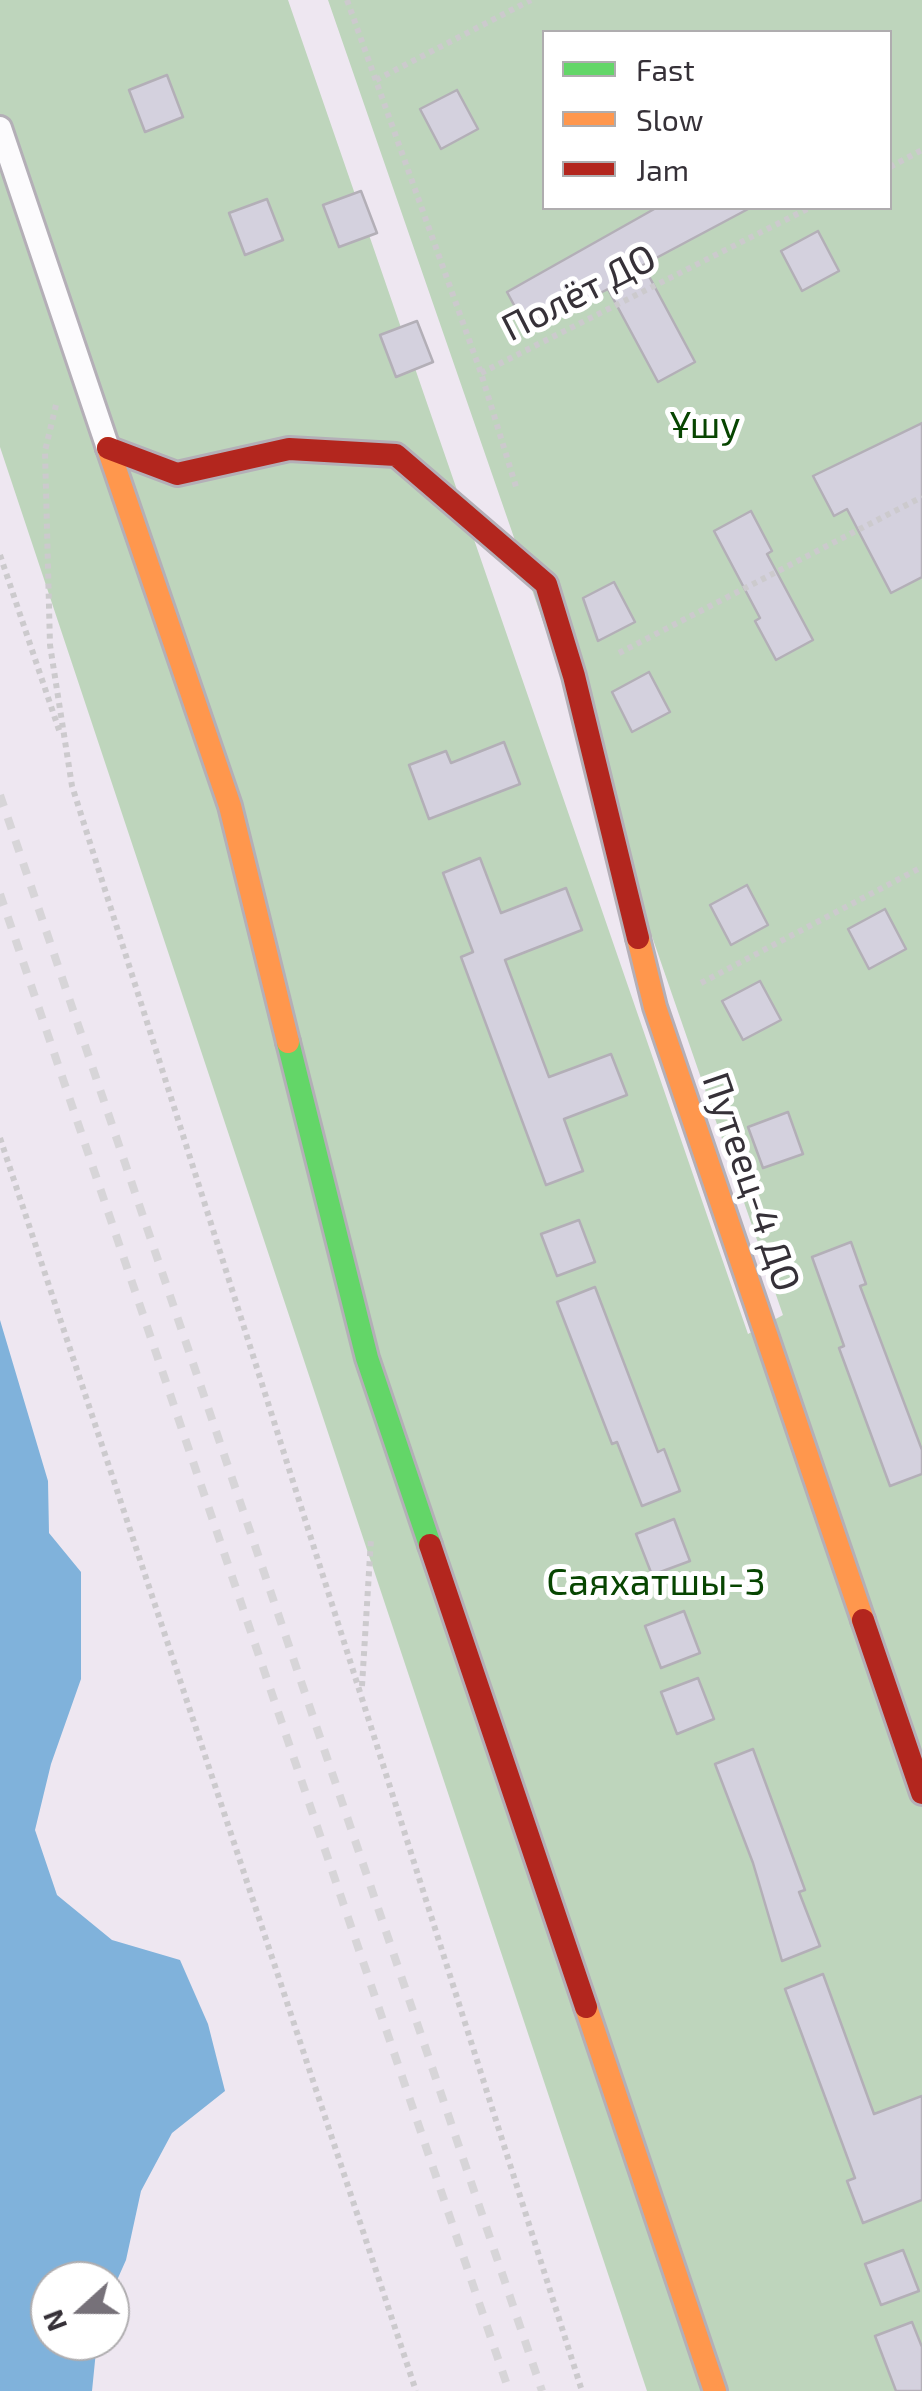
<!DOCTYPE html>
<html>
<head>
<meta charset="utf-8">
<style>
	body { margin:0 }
	#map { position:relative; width:922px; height:2391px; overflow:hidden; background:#eee7f1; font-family:"Exo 2",sans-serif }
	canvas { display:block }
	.legend { position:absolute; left:542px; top:30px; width:350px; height:180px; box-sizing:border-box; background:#fff; border:2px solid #afadaf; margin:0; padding:12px 18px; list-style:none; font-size:30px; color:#363138 }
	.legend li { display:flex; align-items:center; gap:20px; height:50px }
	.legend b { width:50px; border:2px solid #afadaf }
	.north { position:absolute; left:30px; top:2261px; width:100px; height:100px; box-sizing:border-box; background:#fff; border:2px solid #afadaf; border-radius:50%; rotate:249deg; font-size:28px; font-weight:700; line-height:40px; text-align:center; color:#363138 }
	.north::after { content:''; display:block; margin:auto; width:35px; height:45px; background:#767179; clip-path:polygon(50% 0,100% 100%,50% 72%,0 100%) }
</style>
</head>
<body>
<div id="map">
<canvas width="922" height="2391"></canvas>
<ul class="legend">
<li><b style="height:12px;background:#63d668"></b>Fast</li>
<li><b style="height:12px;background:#ff974d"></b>Slow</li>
<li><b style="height:12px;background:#b3261e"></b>Jam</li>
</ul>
<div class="north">N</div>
</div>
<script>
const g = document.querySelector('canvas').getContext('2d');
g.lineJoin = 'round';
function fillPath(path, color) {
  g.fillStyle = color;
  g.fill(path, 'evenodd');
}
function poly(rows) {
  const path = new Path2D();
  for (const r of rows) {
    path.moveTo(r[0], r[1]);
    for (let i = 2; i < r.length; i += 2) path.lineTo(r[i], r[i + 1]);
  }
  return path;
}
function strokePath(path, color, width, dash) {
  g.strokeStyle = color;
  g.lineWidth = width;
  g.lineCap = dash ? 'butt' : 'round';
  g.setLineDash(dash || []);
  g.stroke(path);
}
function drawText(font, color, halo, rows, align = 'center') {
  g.font = font + ' "Exo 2",sans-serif';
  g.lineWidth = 10;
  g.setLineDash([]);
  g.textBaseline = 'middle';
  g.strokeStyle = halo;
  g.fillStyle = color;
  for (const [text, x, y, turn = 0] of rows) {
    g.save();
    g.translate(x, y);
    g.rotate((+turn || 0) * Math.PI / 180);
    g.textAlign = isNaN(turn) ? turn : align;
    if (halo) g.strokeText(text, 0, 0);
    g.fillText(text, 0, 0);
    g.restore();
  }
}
const green = poly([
	[0,0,288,0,748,1334,783,1315,328,0,922,0,922,2391,647,2391,0,447],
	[544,32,890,32,890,208,544,208]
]);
const water = poly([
	[0,1320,48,1481,49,1533,81,1572,81,1679,51,1764,35,1830,57,1895,112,1940,180,1960,208,2024,225,2091,172,2133,141,2191,126,2260,110,2296,110,2281,50,2281,50,2341,97,2341,92,2391,0,2391]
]);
const building = poly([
	[167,75,183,117,145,132,129,90,167,75],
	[457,90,478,129,441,149,420,109,457,90],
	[361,191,377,233,339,247,323,205,361,191],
	[267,199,283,240,245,255,229,213,267,199],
	[656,208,750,208,643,265,695,362,658,382,608,289,528,331,507,292,656,208],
	[818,231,839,271,802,291,781,251,818,231],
	[417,321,433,362,396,377,380,335,417,321],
	[922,423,922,577,891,593,847,509,834,516,813,476,922,423],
	[751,511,772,551,767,554,813,640,776,660,755,621,760,618,714,531,751,511],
	[614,582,635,622,598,641,583,598,614,582],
	[649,672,670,712,632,732,612,692,649,672],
	[504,742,520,784,429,819,409,765,446,751,451,763,504,742],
	[480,858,501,913,566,888,582,930,505,960,549,1077,611,1054,627,1095,564,1119,583,1171,546,1185,461,957,473,952,443,873,480,858],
	[747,885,768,925,731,945,710,905,747,885],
	[885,909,906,949,869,969,848,929,885,909],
	[760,981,781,1020,743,1040,722,1001,760,981],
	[788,1112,803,1154,763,1168,748,1127,788,1112],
	[579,1220,595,1262,557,1276,541,1234,579,1220],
	[851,1242,866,1284,860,1286,922,1450,922,1474,890,1486,839,1348,844,1346,812,1257,851,1242],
	[595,1287,658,1452,664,1449,680,1491,642,1506,617,1442,612,1444,557,1302,595,1287],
	[674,1519,690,1561,652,1575,636,1534,674,1519],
	[684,1611,700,1653,661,1668,645,1626,684,1611],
	[698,1678,714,1719,677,1734,661,1692,698,1678],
	[753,1749,805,1890,799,1892,820,1946,782,1961,753,1863,715,1764,753,1749],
	[823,1974,874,2114,922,2096,922,2200,863,2223,847,2181,855,2178,785,1989,823,1974],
	[903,2250,919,2291,881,2305,865,2264,903,2250],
	[912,2322,922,2347,922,2391,896,2391,875,2336,912,2322]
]);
const path = poly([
	[347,0,481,373,517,490],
	[376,80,531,0],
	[890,167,922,150],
	[481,373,809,208],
	[56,405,45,451,50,645,72,786,582,2391],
	[0,555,60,733],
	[619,653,922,497],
	[701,983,922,867],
	[0,1138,416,2391],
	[362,1686,371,1539]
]);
const lane = poly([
	[0,128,108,448]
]);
const fast = poly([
	[288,1042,367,1358,430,1545]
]);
const slow = poly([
	[108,448,230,806,288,1042],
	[638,938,655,1007,863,1620],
	[586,2007,715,2391]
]);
const jam = poly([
	[108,448,177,474,289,449,396,455,546,584,574,676,638,938],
	[430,1545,586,2007],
	[863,1620,922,1793]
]);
const rail = poly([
	[0,795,542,2391],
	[0,894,509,2391]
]);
const streetNames = [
	["Полёт ДО",579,293,-27],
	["Путеец-4 ДО",751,1182,71]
];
const parkNames = [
	["Ұшу",705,425],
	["Саяхатшы-3",656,1582]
];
fillPath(green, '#bed5bc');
fillPath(water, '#80b2db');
fillPath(building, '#d4d1de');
strokePath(building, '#b3afb7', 2.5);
strokePath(lane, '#b4afb7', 28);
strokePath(fast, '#b4afb7', 28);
strokePath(slow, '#b4afb7', 28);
strokePath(jam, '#b4afb7', 28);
strokePath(path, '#cccacd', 6, [5, 5]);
strokePath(lane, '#fcfbfd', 22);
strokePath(fast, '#63d668', 22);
strokePath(slow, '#ff974d', 22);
strokePath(jam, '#b3261e', 22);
strokePath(rail, '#d7d5d8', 8, [12, 12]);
drawText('38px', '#363138', '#fff', streetNames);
drawText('38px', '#074501', '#fff', parkNames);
</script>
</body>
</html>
